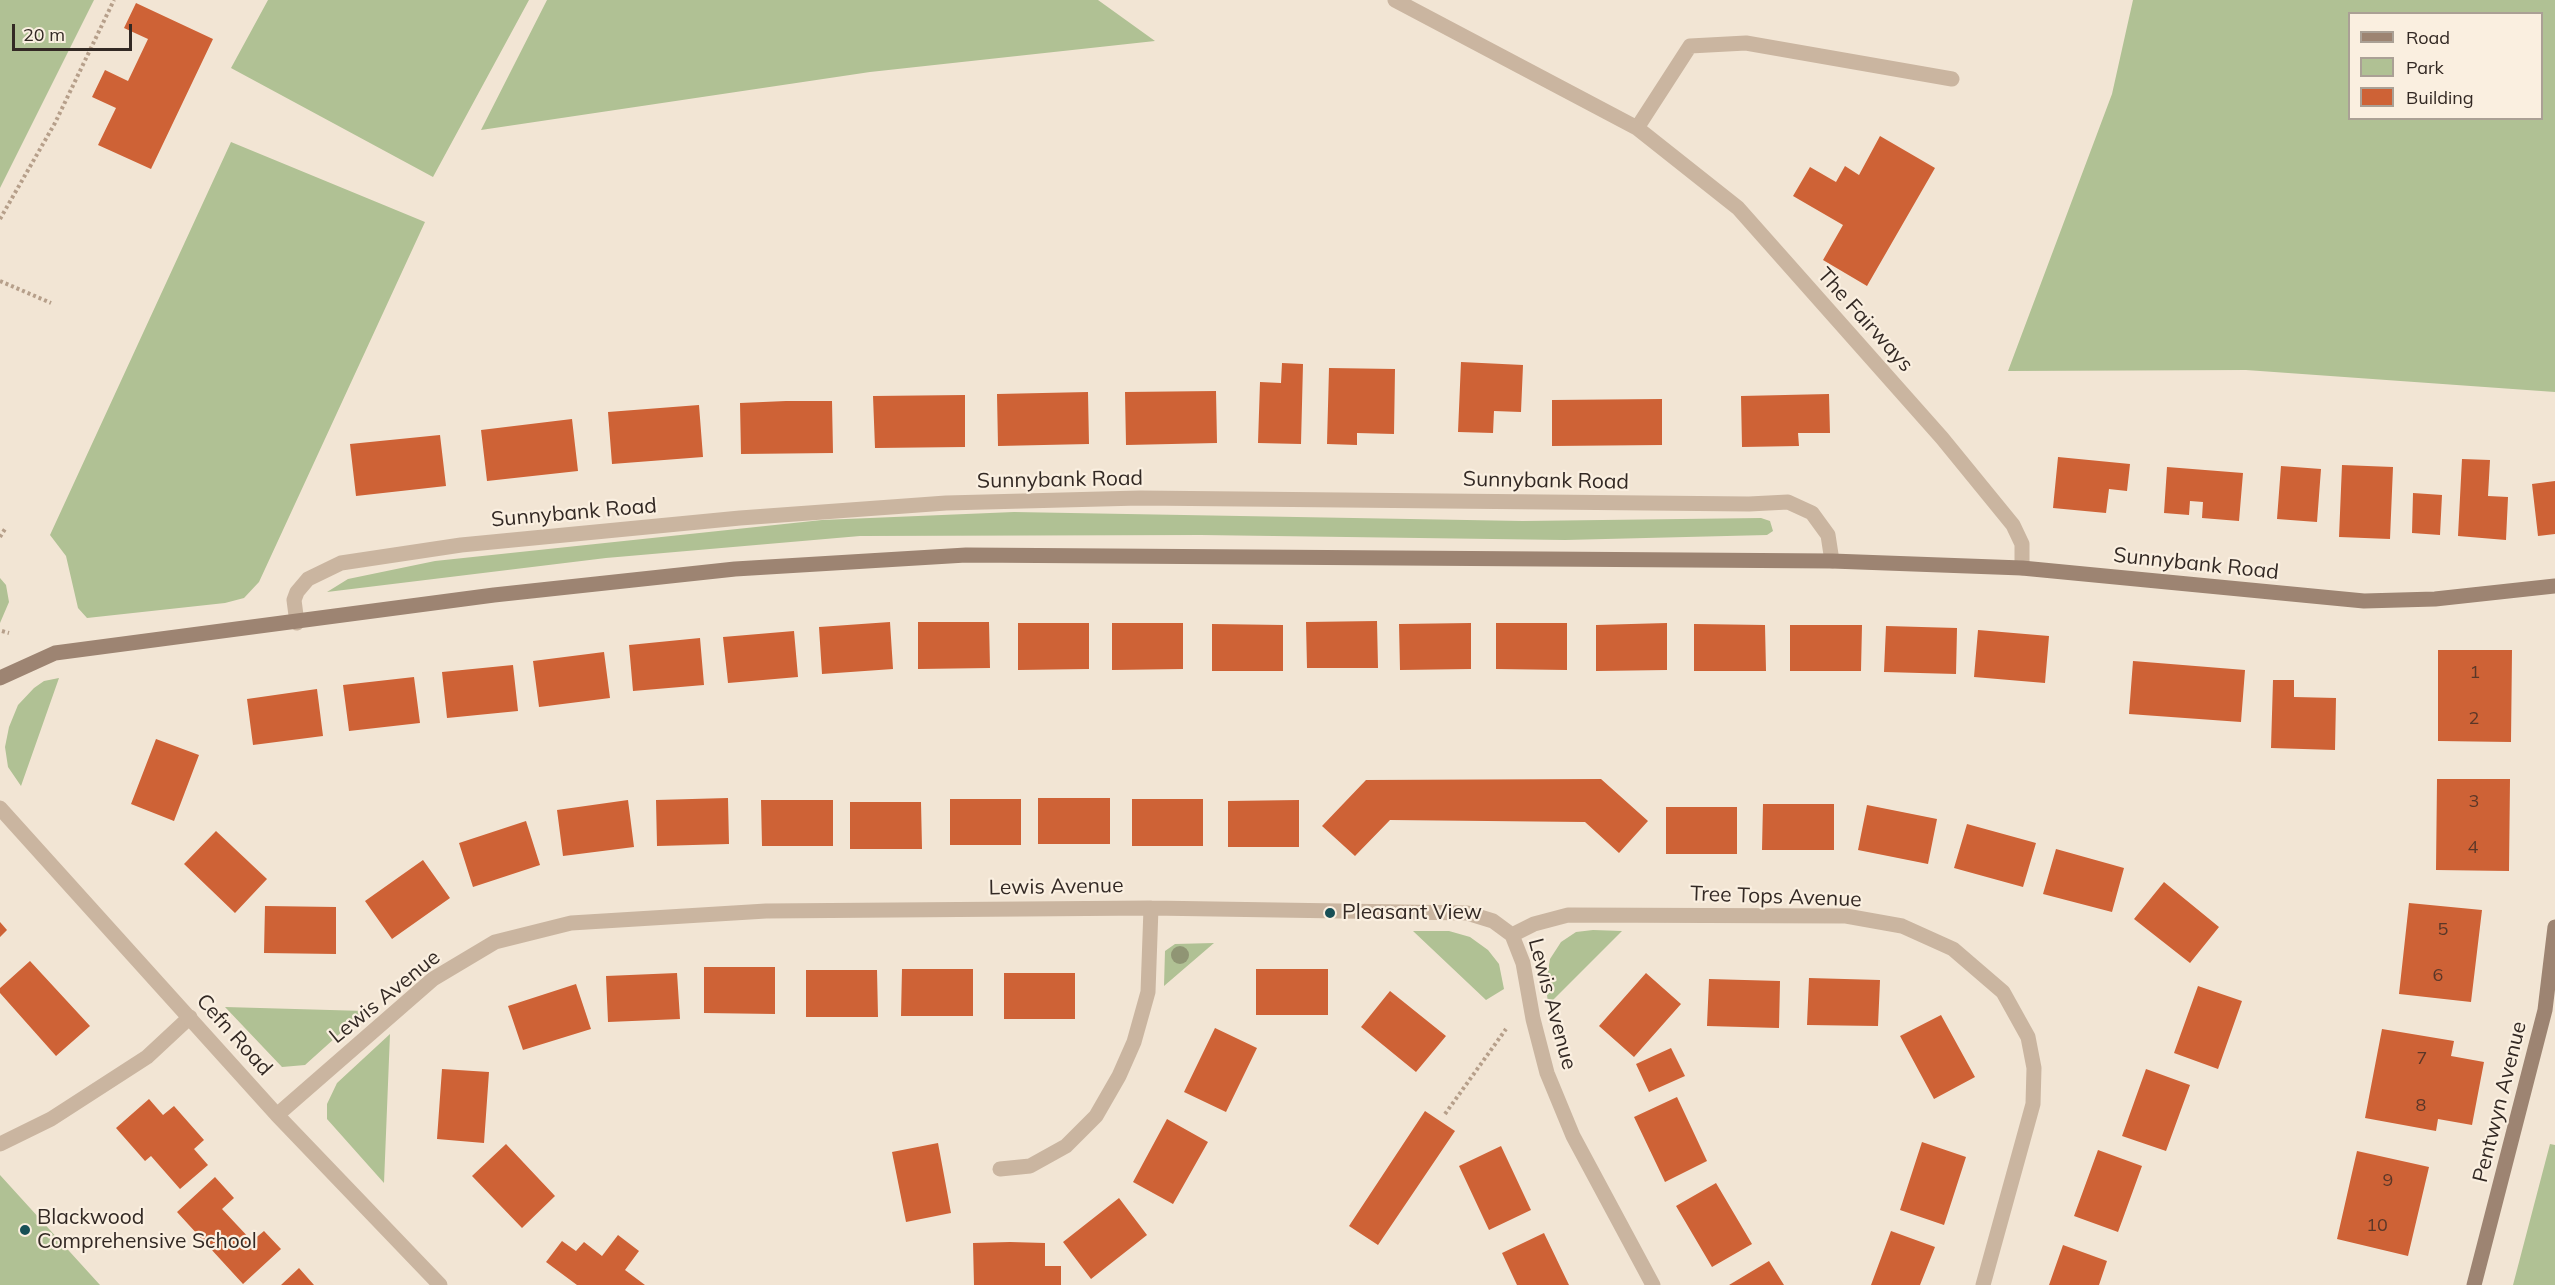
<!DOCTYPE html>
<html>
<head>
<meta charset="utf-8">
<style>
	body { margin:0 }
	#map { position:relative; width:2555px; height:1285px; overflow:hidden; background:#f2e5d4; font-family:Mulish,sans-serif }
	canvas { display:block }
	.legend { position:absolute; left:2348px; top:12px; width:195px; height:108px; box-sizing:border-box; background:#faefe0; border:2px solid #aaa095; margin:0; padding:8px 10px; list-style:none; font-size:18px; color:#332924 }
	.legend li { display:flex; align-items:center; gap:12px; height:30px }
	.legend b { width:30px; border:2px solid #aaa095 }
	.scale { position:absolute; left:12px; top:24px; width:120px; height:27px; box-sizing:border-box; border:3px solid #332924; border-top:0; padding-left:8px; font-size:18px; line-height:21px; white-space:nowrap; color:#332924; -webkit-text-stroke:4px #faefe0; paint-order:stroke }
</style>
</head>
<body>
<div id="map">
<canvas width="2555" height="1285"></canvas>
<ul class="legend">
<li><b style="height:8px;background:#9d8472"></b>Road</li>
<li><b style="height:16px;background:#b0c194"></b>Park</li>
<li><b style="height:16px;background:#ce6236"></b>Building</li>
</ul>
<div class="scale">20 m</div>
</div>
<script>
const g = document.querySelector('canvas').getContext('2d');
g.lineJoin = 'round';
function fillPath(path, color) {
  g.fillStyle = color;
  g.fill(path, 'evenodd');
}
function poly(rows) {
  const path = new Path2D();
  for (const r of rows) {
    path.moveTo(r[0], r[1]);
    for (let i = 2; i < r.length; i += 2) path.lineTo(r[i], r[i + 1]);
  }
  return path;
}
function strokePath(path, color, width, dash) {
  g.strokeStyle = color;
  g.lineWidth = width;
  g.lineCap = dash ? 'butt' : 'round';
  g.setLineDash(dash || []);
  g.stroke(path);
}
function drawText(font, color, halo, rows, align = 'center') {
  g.font = font + ' Mulish,sans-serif';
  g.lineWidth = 4.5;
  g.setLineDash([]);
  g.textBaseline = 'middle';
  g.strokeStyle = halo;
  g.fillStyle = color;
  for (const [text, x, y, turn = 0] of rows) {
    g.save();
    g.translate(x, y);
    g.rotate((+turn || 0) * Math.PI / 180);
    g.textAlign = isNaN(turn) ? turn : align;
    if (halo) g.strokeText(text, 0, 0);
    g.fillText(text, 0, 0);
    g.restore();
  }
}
const green = poly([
	[0,0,94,0,0,188],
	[268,0,529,0,433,177,231,68],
	[547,0,1098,0,1155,41,870,72,481,130],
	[2133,0,2555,0,2555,392,2246,370,2008,371,2112,94],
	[2350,14,2542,14,2542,118,2350,118],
	[231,142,425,222,259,582,244,598,225,603,87,618,78,608,66,556,50,535],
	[1014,512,1523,521,1761,518,1770,521,1773,531,1767,535,1565,540,1201,535,860,536,606,558,327,592,348,579,435,561,822,520],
	[0,578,6,585,9,602,0,623],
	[59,678,21,786,8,767,5,747,9,727,18,705,34,688,44,681],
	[1593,930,1622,931,1548,1005,1546,984,1550,959,1561,942,1576,932],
	[1413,931,1449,931,1470,937,1488,950,1499,964,1504,989,1486,1000],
	[1214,943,1164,986,1165,951,1175,944],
	[225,1007,365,1011,305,1065,282,1067],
	[390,1034,384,1183,327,1119,327,1104,337,1083],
	[2550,1144,2555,1145,2555,1285,2513,1285],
	[0,1175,100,1285,0,1285]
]);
const building = poly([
	[136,3,213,39,151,169,98,145,116,108,92,97,105,70,128,81,148,39,124,28],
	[1880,136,1935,168,1867,286,1823,260,1843,225,1793,196,1810,167,1836,182,1845,166,1859,175],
	[1461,362,1523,365,1521,412,1494,411,1493,433,1458,432],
	[1282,363,1303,364,1301,444,1258,443,1260,382,1281,383],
	[1329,368,1395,369,1394,434,1357,433,1357,445,1327,444],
	[1216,391,1217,443,1126,445,1125,392],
	[1088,392,1089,444,998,446,997,394],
	[1829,394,1830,433,1798,433,1799,446,1742,447,1741,396],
	[965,395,965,447,875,448,873,396],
	[1662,399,1662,445,1552,446,1552,400],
	[786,401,832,401,833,453,741,454,740,403],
	[699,405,703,457,612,464,608,412],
	[572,419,578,471,487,481,481,430],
	[440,435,446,486,356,496,350,444],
	[2058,457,2130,464,2127,491,2109,489,2106,513,2053,508],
	[2462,459,2490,460,2488,496,2508,497,2506,540,2458,536],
	[2342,465,2393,467,2390,539,2339,537],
	[2281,466,2321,469,2317,522,2277,519],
	[2167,467,2243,473,2239,521,2202,518,2203,502,2190,501,2189,515,2164,513],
	[2555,481,2555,534,2538,536,2532,484],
	[2413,493,2442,495,2440,535,2412,533],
	[1377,621,1378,668,1307,668,1306,622],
	[890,622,893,669,822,674,819,627],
	[918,622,989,622,990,668,918,669],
	[1018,623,1089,623,1089,669,1018,670],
	[1112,623,1183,623,1183,669,1112,670],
	[1471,623,1471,669,1400,670,1399,624],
	[1496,623,1567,623,1567,670,1496,669],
	[1667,623,1667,670,1596,671,1596,625],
	[1212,624,1283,625,1283,671,1212,671],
	[1694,624,1765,625,1766,671,1694,671],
	[1790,625,1862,625,1861,671,1790,671],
	[1886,626,1957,628,1956,674,1884,672],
	[1978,630,2049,636,2045,683,1974,677],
	[794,631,798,677,728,683,723,637],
	[700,638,704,685,633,691,629,645],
	[2438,650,2512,650,2511,742,2438,741],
	[604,652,610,698,539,707,533,661],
	[2133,661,2245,670,2241,722,2129,714],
	[513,665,518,711,447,718,442,672],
	[414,677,420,723,349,731,343,685],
	[2273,680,2294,680,2294,697,2336,698,2335,750,2271,748],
	[317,689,323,736,253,745,247,699],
	[156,739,199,755,174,821,131,804],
	[1601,779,1648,821,1619,853,1585,822,1390,820,1355,856,1322,826,1366,780],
	[2437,779,2510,779,2509,871,2436,870],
	[728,798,729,844,657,846,656,800],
	[1038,798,1110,798,1110,844,1038,844],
	[950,799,1021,799,1021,845,950,845],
	[1132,799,1203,799,1203,846,1132,846],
	[628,800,634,847,563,856,557,810],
	[761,800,833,800,833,846,762,846],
	[1299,800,1299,847,1228,847,1228,801],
	[850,802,921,802,922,849,850,849],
	[1763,804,1834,804,1834,850,1762,850],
	[1867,805,1937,819,1928,864,1858,850],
	[1666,807,1737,807,1737,854,1666,854],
	[526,821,540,865,473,887,459,843],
	[1967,824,2036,843,2023,887,1954,868],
	[216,831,267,879,235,913,184,864],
	[2056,849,2124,868,2112,912,2043,894],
	[423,860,450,898,392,939,365,901],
	[2164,882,2219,927,2190,963,2134,919],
	[2409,903,2482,910,2471,1002,2399,994],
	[265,906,336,907,336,954,264,953],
	[0,922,7,930,0,937],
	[30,961,90,1026,56,1056,0,993,0,988],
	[704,967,775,967,775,1014,704,1013],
	[902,969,973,969,973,1016,901,1016],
	[1256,969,1328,969,1328,1015,1256,1015],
	[806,970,877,970,878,1017,806,1017],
	[677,973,680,1019,608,1022,606,976],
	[1004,973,1075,973,1075,1019,1004,1019],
	[1646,973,1681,1004,1634,1057,1599,1026],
	[1809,978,1880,980,1878,1026,1807,1025],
	[1709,979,1780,981,1779,1028,1707,1026],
	[576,984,591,1029,523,1050,508,1006],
	[2198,986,2242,1001,2218,1069,2174,1053],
	[1390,991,1446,1036,1416,1072,1361,1027],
	[1941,1015,1975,1077,1934,1099,1900,1036],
	[1215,1028,1257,1048,1226,1112,1184,1092],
	[2382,1029,2454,1041,2451,1056,2484,1062,2472,1125,2438,1119,2436,1131,2365,1118],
	[1671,1048,1685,1076,1649,1092,1636,1064],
	[442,1069,489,1072,484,1143,437,1139],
	[2146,1069,2190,1085,2166,1151,2122,1136],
	[1677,1097,1707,1161,1665,1182,1634,1117],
	[149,1099,163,1115,174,1106,204,1140,194,1149,208,1165,180,1189,151,1156,145,1161,116,1128],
	[1425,1111,1455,1131,1378,1245,1349,1226],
	[1167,1119,1208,1142,1173,1204,1133,1182],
	[1922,1142,1966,1157,1944,1225,1900,1210],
	[938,1143,951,1213,906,1222,892,1152],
	[506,1144,555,1196,522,1228,472,1176],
	[1501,1146,1531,1210,1489,1230,1459,1166],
	[2098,1150,2142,1166,2118,1232,2074,1216],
	[2357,1151,2429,1167,2408,1256,2337,1239],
	[215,1177,234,1198,222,1209,236,1224,252,1241,264,1231,281,1249,243,1284,177,1212],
	[1716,1183,1752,1244,1712,1267,1676,1206],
	[1119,1198,1147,1235,1091,1279,1063,1242],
	[1891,1231,1935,1247,1920,1285,1871,1285],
	[1544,1233,1569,1285,1517,1285,1502,1253],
	[618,1235,639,1251,625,1270,645,1285,577,1285,546,1262,562,1241,576,1251,584,1242,602,1256],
	[1010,1242,1045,1243,1045,1266,1061,1266,1061,1285,974,1285,973,1243],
	[2063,1245,2107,1261,2099,1285,2049,1285],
	[1769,1261,1784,1285,1729,1285],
	[299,1268,314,1285,281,1285]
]);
const path = poly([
	[0,219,55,123,114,0],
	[0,281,51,303],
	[0,537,5,529],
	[2,631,9,633],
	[1445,1114,1506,1029]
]);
const lane = poly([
	[0,1144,51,1119,147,1057,190,1017]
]);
const street = poly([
	[1395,0,1637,128,1738,208,1942,438,2013,525,2022,544,2022,568],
	[1637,128,1690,46,1746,43,1952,79],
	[297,623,294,600,297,592,308,579,341,563,461,545,740,518,946,503,1140,498,1749,504,1788,502,1812,513,1828,535,1832,561],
	[0,808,277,1115,440,1285],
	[1512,935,1534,924,1568,915,1846,916,1902,926,1953,949,2003,992,2028,1037,2034,1068,2033,1104,1983,1285],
	[277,1115,433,979,495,942,571,923,766,911,1151,908,1467,913,1493,921,1512,935,1523,963,1533,1019,1547,1073,1573,1136,1653,1285],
	[1000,1169,1030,1166,1066,1146,1096,1116,1119,1076,1134,1042,1148,992,1151,908]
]);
const secondary = poly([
	[0,678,55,653,494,595,735,569,966,555,1832,561,2022,568,2364,601,2435,599,2555,586],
	[2474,1285,2545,1010,2555,927]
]);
const trees = [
	[1180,955]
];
const markers = [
	[1330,913,6,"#174f56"],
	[25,1230,6,"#174f56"]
];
const numberNames = [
	["1",2475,673],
	["2",2474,719],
	["3",2474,802],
	["4",2473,848],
	["5",2443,930],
	["6",2438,976],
	["7",2422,1059],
	["8",2421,1106],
	["9",2388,1181],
	["10",2377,1226]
];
const streetNames = [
	["The Fairways",1865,320,48],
	["Sunnybank Road",1060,480,-1],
	["Sunnybank Road",1546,481,1],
	["Sunnybank Road",574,513,-5],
	["Sunnybank Road",2196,564,6],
	["Lewis Avenue",1056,887,-1],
	["Tree Tops Avenue",1776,897,2],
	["Lewis Avenue",385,997,-39],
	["Lewis Avenue",1552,1004,75],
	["Cefn Road",234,1035,48],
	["Pentwyn Avenue",2500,1102,-76]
];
const poiNames = [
	["Pleasant View",1342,913],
	["Blackwood",37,1218],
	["Comprehensive School",37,1242]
];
fillPath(green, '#b0c194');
fillPath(building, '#ce6236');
strokePath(path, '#b69f8a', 4, [3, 3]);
strokePath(lane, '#cab5a0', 15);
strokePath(street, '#cab5a0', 15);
strokePath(secondary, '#9d8472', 15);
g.fillStyle = '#909574';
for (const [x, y] of trees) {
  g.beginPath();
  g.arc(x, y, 9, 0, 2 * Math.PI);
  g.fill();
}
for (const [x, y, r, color] of markers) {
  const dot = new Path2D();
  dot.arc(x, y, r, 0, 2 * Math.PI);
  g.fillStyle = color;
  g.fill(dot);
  strokePath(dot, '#faefe0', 2);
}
drawText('18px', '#5a3728', null, numberNames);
drawText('21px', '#332924', '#faefe0', streetNames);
drawText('21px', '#332924', '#faefe0', poiNames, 'left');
</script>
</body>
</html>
